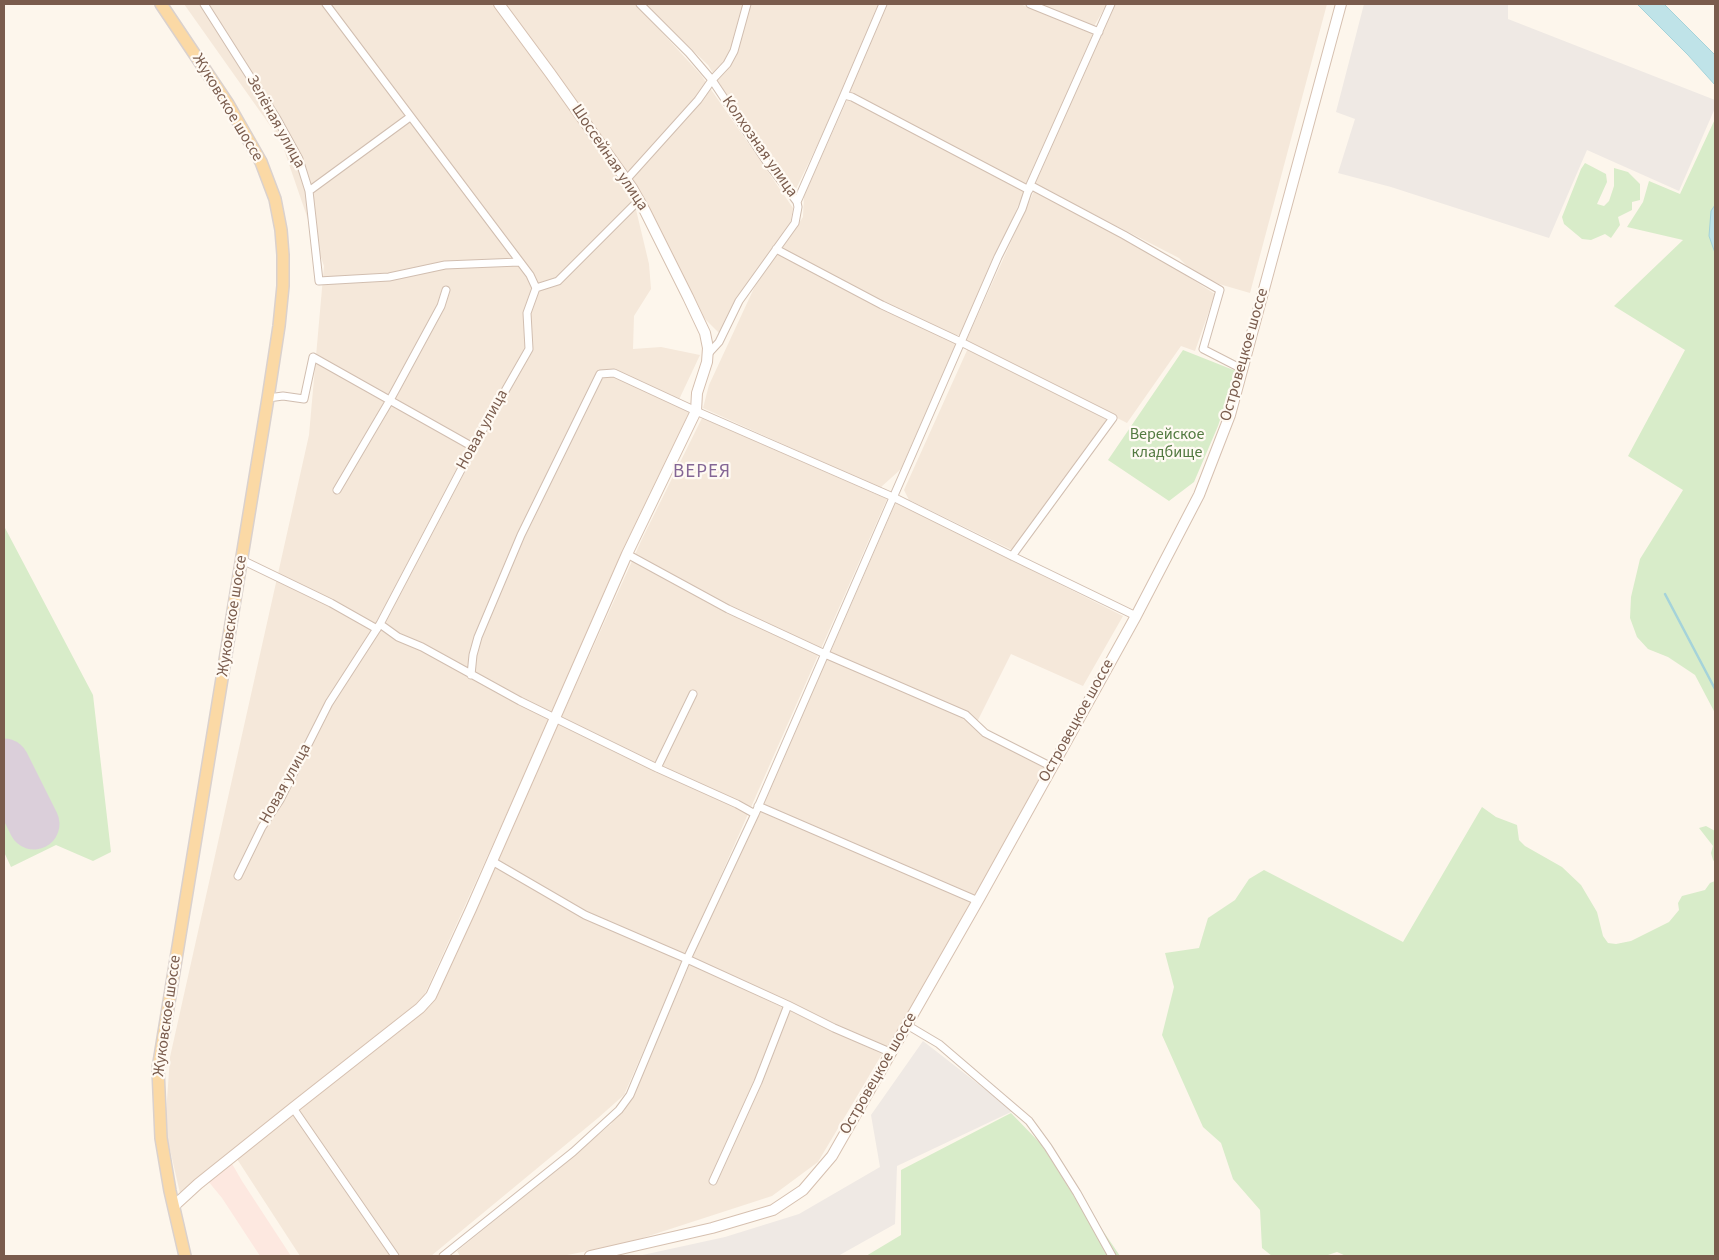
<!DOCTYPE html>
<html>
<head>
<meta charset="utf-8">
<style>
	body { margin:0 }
	#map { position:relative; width:1719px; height:1260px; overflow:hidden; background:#fdf6ec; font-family:"Source Sans 3",sans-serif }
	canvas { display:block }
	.frame { position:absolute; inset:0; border:5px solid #7a5c4d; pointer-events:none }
</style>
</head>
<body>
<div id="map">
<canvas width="1719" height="1260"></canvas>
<div class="frame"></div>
</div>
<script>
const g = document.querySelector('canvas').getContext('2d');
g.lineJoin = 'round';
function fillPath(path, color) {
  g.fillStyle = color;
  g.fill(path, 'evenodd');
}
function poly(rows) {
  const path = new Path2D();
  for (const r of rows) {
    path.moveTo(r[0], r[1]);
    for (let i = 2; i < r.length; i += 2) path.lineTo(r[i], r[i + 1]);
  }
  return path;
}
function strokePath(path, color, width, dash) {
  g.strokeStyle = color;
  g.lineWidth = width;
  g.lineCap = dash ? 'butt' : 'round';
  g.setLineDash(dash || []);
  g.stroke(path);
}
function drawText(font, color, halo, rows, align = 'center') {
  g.font = font + ' "Source Sans 3",sans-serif';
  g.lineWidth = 4.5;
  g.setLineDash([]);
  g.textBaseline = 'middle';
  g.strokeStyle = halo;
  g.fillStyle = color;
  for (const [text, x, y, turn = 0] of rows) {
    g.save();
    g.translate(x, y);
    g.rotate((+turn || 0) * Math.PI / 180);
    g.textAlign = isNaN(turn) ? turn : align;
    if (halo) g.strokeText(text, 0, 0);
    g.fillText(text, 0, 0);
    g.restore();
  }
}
const residential = poly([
	[184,4,493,4,546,74,584,130,633,197,649,264,651,289,634,316,633,349,661,347,700,355,676,406,689,412,423,998,180,1193,165,1128,170,1057,309,435,324,266,281,141],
	[502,4,636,4,701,75,793,208,790,225,720,334,702,316,633,182],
	[645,4,1020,4,1093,34,1026,186,844,90,795,191,767,160,708,65],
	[1038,4,1107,4,1093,28],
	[1115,4,1327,4,1250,293,1219,284,1191,270,1179,258,1033,183],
	[847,100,853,100,1024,192,962,335,953,335,866,294,782,248,803,217,804,196],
	[1034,191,1124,235,1215,294,1195,351,1181,346,1127,423,966,341],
	[777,254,956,344,901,469,880,488,703,408,709,385,755,286],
	[969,346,1107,420,1012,550,909,500,904,490],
	[702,418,887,499,624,1095,598,1118,431,1256,300,1256,237,1159,424,1011,433,1001,642,539],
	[896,502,1123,616,1083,686,1011,654,977,722,830,653],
	[827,658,961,716,986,737,1045,768,977,898,762,804],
	[760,811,973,902,890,1049,691,958],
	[690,964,882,1054,818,1162,772,1196,624,1244,562,1256,460,1256,457,1251,553,1173,611,1124,616,1116,624,1111]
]);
const commercial = poly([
	[231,1162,242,1181,291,1256,260,1256,222,1198,208,1181]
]);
const industrial = poly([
	[1364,4,1508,4,1508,19,1715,100,1715,108,1679,191,1587,150,1549,238,1391,187,1338,173,1355,119,1336,112],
	[923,1041,1013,1111,897,1166,895,1224,838,1256,638,1256,725,1237,799,1214,880,1167,871,1115]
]);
const green = poly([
	[1715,119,1715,205,1711,212,1714,252,1715,253,1715,713,1695,675,1668,657,1648,649,1637,637,1630,618,1631,597,1640,559,1683,490,1628,456,1685,350,1614,306,1683,240,1627,227,1643,202,1649,181,1680,194],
	[1585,163,1606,174,1607,182,1597,204,1604,206,1609,201,1614,186,1614,168,1628,172,1640,184,1640,200,1632,202,1632,210,1618,217,1620,225,1611,238,1605,234,1591,240,1582,239,1564,224,1562,217,1581,169],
	[1183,350,1236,371,1218,426,1194,482,1169,501,1108,460],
	[4,526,93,695,111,852,93,861,56,845,11,867,4,852],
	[1482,807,1496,817,1517,825,1519,840,1525,846,1562,867,1581,885,1597,912,1603,936,1608,943,1616,944,1631,941,1669,922,1679,910,1678,903,1682,896,1705,890,1710,883,1715,881,1715,1256,1346,1256,1337,1252,1325,1256,1272,1256,1262,1248,1260,1210,1233,1179,1221,1143,1203,1127,1162,1035,1174,987,1165,953,1199,948,1208,918,1235,900,1249,879,1264,870,1403,942],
	[1706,826,1715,831,1715,862,1713,860,1711,853,1713,846,1699,828],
	[1011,1113,1042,1145,1077,1201,1095,1219,1120,1256,866,1256,901,1235,901,1170]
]);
const water = poly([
	[1637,4,1664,4,1715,55,1715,85,1688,55,1637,4],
	[1715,205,1715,253,1709,236,1711,211,1715,205]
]);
const stream = poly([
	[1665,594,1715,689]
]);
const runway = poly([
	[4,764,34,824]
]);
const street = poly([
	[204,4,277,119,299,159,309,191,319,281,389,277,445,265,519,262],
	[640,4,689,53,712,80,766,161,797,202,798,207,795,223,739,301,719,342,708,354],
	[1030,4,1099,32],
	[844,95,883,4],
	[626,180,698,100,712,80,727,64,734,51,747,4],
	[1030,185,1124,235,1220,290,1203,349,1242,369],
	[309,191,410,117],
	[797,202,844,95,852,97,1029,190],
	[776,249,882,305,961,342,1113,418,1012,556],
	[536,288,558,281,639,200],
	[268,398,283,396,304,399,313,357,473,447],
	[337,490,390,400,441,306,446,290],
	[627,554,728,609,825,654,966,715,985,733,1052,767],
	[242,560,331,603,377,629],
	[380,624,398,637,422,647,520,701,657,768,737,804,755,814],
	[471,675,473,655,478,637,521,535,600,374,614,373,696,411,893,497,1012,556,1136,616],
	[657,768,693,694],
	[758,806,978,901],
	[492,861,585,915,687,959,788,1005,834,1028,892,1053],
	[238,876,262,827,280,800,329,703,380,624,473,447,529,349,527,313,536,288,530,275,326,4],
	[907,1025,939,1044,1029,1121,1048,1147,1077,1193,1112,1256],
	[293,1108,395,1256],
	[713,1181,758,1082,788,1005],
	[443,1256,573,1152,619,1110,630,1095,687,959,755,814,961,342,998,257,1022,209,1030,185,1111,4]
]);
const secondary = poly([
	[174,1206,198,1184,293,1108,420,1008,431,996,471,909,627,554,696,411,697,393,707,362,708,348,705,333,688,297,645,211,632,188,550,73,499,4],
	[590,1256,712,1228,773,1210,803,1190,832,1156,980,897,1136,616,1199,495,1230,415,1341,4]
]);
const primary = poly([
	[161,4,228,104,261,162,275,199,281,230,283,255,283,286,279,326,268,398,158,1069,161,1138,170,1191,185,1256]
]);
const streetNames = [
	["Жуковское шоссе",227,108,59],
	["Зелёная улица",275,122,61],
	["Колхозная улица",759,147,55],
	["Шоссейная улица",609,158,56],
	["Островецкое шоссе",1245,355,-74],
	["Новая улица",483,430,-61],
	["Жуковское шоссе",233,616,-81],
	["Островецкое шоссе",1077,721,-61],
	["Новая улица",286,784,-61],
	["Жуковское шоссе",168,1016,-82],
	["Островецкое шоссе",879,1074,-60]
];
const parkNames = [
	["Верейское",1167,435],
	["кладбище",1167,453]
];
const quarterNames = [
	["ВЕРЕЯ",702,473]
];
fillPath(residential, '#f5e8da');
fillPath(commercial, '#fde8e0');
fillPath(industrial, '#efe9e4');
fillPath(green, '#d8ecc9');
fillPath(water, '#bfe3e8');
strokePath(water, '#a5d3da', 1);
strokePath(stream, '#a5d3da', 2.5);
strokePath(runway, '#dbcfda', 51);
strokePath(street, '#d1beb0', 9);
strokePath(secondary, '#d6c0b0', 12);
strokePath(primary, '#dad1cd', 14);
strokePath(street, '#fff', 7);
strokePath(secondary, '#fff', 10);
strokePath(primary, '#fbd9a5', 11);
drawText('16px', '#7a5c4d', '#fffaf3', streetNames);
drawText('16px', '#537a41', '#fffaf3', parkNames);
g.letterSpacing = '1px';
drawText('19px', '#846695', '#fffaf3', quarterNames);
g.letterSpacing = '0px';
</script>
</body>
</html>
